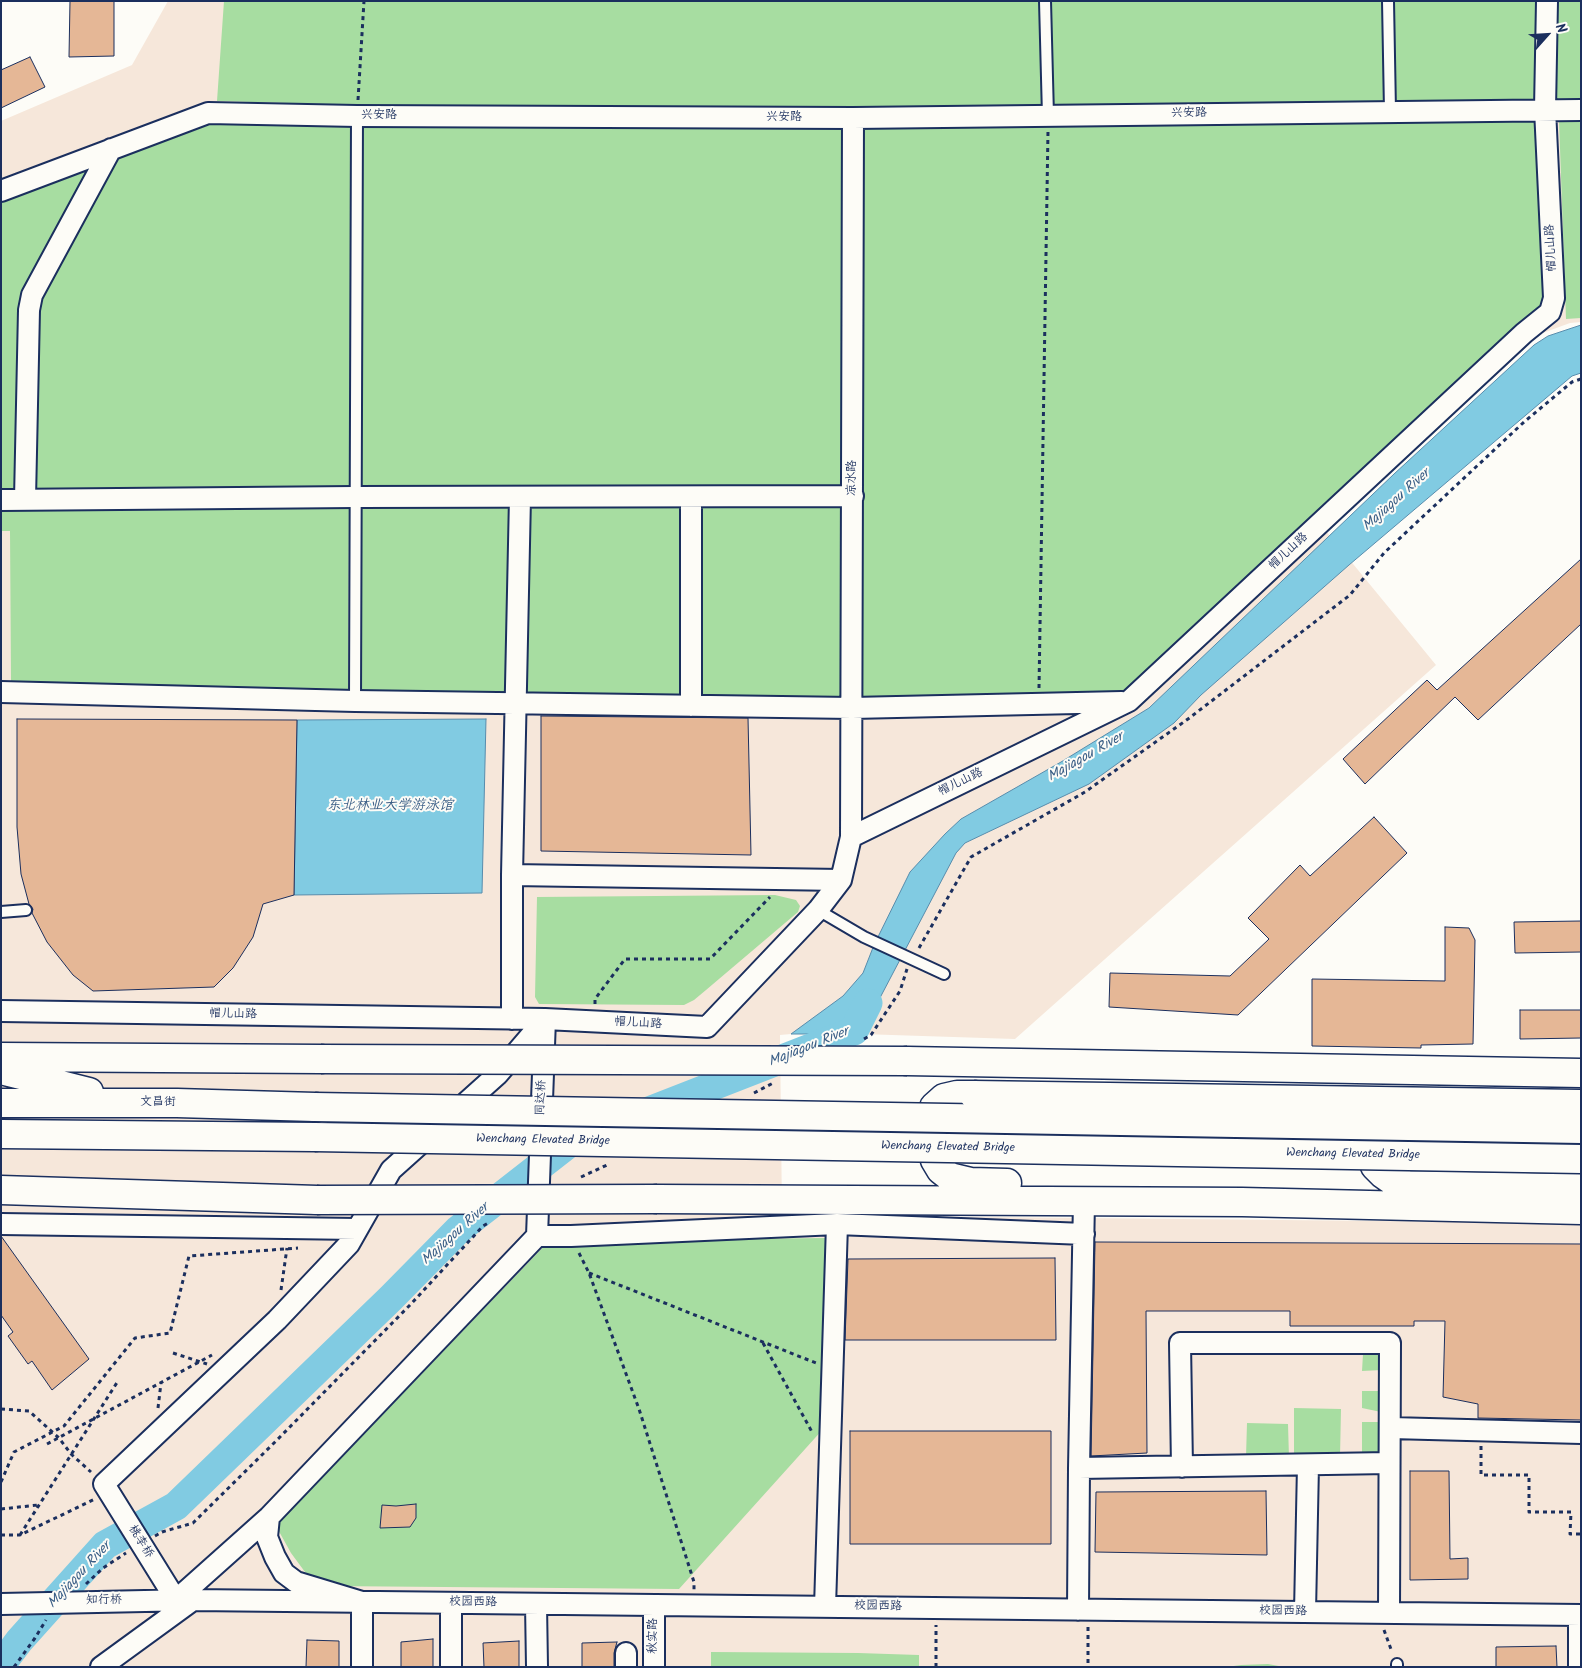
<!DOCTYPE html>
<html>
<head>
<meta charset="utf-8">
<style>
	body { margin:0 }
	#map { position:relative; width:1582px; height:1668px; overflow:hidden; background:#fdfcf7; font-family:Kalam,sans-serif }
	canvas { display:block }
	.frame { position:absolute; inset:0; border:2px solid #1b2f5e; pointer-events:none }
	.north { position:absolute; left:1522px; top:10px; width:50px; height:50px; -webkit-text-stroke:4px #fdfcf7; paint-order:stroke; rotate:64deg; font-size:14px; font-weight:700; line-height:20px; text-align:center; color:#1b2f5e }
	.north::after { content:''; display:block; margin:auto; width:18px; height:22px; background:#1b2f5e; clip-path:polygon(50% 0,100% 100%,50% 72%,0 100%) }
</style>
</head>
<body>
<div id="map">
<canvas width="1582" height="1668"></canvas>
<div class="frame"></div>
<div class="north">N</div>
</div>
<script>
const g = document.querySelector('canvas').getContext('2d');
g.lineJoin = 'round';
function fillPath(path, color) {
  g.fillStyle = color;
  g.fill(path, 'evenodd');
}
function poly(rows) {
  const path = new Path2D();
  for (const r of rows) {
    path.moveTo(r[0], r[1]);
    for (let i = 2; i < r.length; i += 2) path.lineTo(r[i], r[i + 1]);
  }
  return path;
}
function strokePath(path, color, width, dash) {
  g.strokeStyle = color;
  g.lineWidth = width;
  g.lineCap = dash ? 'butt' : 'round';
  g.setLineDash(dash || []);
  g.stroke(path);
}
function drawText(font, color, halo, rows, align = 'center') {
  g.font = font + ' Kalam,"LXGW WenKai TC",sans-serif';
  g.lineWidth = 4;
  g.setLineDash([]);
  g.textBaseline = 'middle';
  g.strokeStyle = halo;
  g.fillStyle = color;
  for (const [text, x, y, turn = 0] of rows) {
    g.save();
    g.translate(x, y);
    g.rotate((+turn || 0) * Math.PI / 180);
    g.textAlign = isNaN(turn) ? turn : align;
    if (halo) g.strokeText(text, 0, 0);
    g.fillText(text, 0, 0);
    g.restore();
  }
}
const built = poly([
	[168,1,1581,1,1581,322,1570,323,1540,334,1518,352,1326,531,1436,665,1015,1039,861,1034,791,1034,780,1035,782,1215,1581,1223,1581,1667,1,1667,1,121,132,65]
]);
const green = poly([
	[224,1,1536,1,1535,103,856,109,357,105,217,101],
	[1558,1,1581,1,1581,102,1553,102],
	[1536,119,1544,303,1127,696,858,703,859,123],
	[1559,120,1581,120,1581,318,1566,319],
	[363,121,847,124,846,700,358,697],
	[351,122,348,693,11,683,10,531,1,531,1,201,209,125],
	[775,895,796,900,800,906,798,912,706,990,694,1000,684,1005,539,1004,535,997,537,897],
	[826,1238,824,1428,679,1589,327,1586,305,1572,291,1553,276,1526,549,1241],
	[1363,1354,1379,1354,1382,1370,1362,1371],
	[1362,1391,1382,1391,1381,1412,1362,1408],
	[1294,1408,1341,1409,1340,1457,1294,1457],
	[1362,1422,1382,1422,1381,1448,1378,1453,1362,1459],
	[1247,1423,1288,1424,1289,1458,1246,1457],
	[711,1652,858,1653,919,1655,919,1667,711,1667],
	[1268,1664,1284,1667,1226,1667,1241,1665]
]);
const water = poly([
	[1581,325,1581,373,1572,376,1349,565,1201,695,1174,723,1089,784,965,843,956,853,861,1034,791,1034,843,996,863,973,874,945,910,872,945,834,961,819,1061,762,1149,708,1394,474,1534,345,1548,336,1581,325],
	[486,719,482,893,294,895,297,720,486,719]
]);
const river = poly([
	[1,1665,19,1641,105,1545,176,1506,391,1298,458,1230,572,1141,854,1031,868,1003]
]);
const building = poly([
	[70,1,114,1,114,56,69,57,70,1],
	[30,57,45,87,1,108,1,70,30,57],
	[1581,559,1581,624,1478,720,1455,697,1365,784,1343,759,1427,680,1437,690,1581,559],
	[541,716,748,718,751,855,541,851,541,716],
	[17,719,297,720,294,895,263,904,253,937,233,968,214,987,93,991,73,975,47,942,32,913,33,909,29,904,21,874,17,827,17,719],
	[1374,817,1407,853,1238,1015,1109,1007,1110,973,1230,976,1269,939,1248,918,1300,865,1310,876,1374,817],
	[1581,921,1581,952,1515,953,1514,922,1581,921],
	[1445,927,1469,928,1475,940,1473,1044,1421,1045,1421,1048,1312,1046,1312,979,1445,981,1445,927],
	[1520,1010,1581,1010,1581,1038,1520,1039,1520,1010],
	[1,1236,89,1359,52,1390,32,1361,28,1364,8,1336,13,1332,1,1315,1,1236],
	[1095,1242,1581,1244,1581,1420,1478,1418,1478,1404,1443,1397,1445,1321,1414,1321,1414,1326,1290,1326,1290,1311,1146,1311,1147,1453,1091,1456,1095,1242],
	[1055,1258,1056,1340,845,1340,848,1259,1055,1258],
	[850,1431,1051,1431,1051,1544,850,1544,850,1431],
	[1410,1471,1449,1471,1450,1559,1468,1558,1468,1579,1410,1580,1410,1471],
	[1266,1491,1267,1555,1095,1552,1096,1492,1266,1491],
	[416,1504,416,1518,410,1527,380,1528,382,1505,396,1506,416,1504],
	[433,1639,433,1667,401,1667,401,1642,433,1639],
	[307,1640,339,1641,339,1667,306,1667,307,1640],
	[519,1641,519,1667,484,1667,483,1643,519,1641],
	[617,1642,614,1653,614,1667,582,1667,582,1643,617,1642],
	[1556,1646,1557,1667,1496,1667,1496,1647,1556,1646]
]);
const path = poly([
	[358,100,364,1],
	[1039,688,1048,131],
	[919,948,971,857,1085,792,1188,719,1350,595,1384,553,1524,422,1572,382,1581,379],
	[595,1004,595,999,625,959,710,959,770,897],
	[864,1039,871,1035,900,991,907,969],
	[754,1093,775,1082],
	[581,1177,607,1165],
	[579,1253,589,1273,639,1409,694,1582,694,1590],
	[589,1273,816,1363],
	[281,1290,287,1248],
	[763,1343,812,1432],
	[173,1353,207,1364],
	[158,1408,161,1383],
	[1,1409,29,1411,59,1438,71,1454,91,1472],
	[47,1444,212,1355],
	[1481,1446,1481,1475,1529,1475,1529,1512,1571,1512,1570,1534,1581,1534],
	[1,1482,14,1452,64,1426,135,1338,170,1333,189,1256,298,1248],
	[1,1509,38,1505],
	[1,1535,20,1535,95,1499],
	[20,1535,118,1381],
	[155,1536,162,1532,193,1523,276,1441,411,1304,483,1226,490,1222],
	[86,1584,103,1568,126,1553],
	[1088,1627,1088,1667],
	[1384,1630,1392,1652],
	[14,1667,35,1638,46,1620],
	[936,1667,936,1625]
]);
const lane = poly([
	[1045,1,1048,116],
	[1388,1,1390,111],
	[355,701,357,116],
	[818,910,864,937,944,974],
	[1,912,26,910],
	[1397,1664,1397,1667]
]);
const street = poly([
	[1,191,208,113,357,116,853,118,1581,110],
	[25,499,29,310,32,295,111,149],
	[1,500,355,497,853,496],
	[1,692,355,701,852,708,1122,702],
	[691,706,691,497],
	[851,837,853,118],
	[512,875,520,497],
	[1,1011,545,1019,707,1027,818,910,841,880,851,837,1129,701,1524,333,1550,312,1554,298,1545,109,1547,1],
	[512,1019,512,875,841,880],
	[1,1224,357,1229],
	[537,1236,545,1019],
	[1391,1428,1581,1433],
	[1182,1467,1180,1343,1390,1343,1389,1613],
	[1079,1468,1389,1463],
	[269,1517,267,1537,275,1557,284,1573,296,1582,362,1602,362,1667],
	[176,1600,269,1517,537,1236,571,1236,837,1224,1084,1234],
	[176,1600,104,1484,277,1320,349,1244,391,1170,498,1074,545,1019],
	[1,1604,193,1600,1581,1615],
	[536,1604,537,1667],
	[654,1605,654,1667],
	[825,1607,837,1224],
	[1078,1610,1079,1468,1084,1201],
	[1305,1612,1308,1465],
	[1579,1615,1579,1667],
	[626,1653,626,1667],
	[101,1667,193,1600],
	[451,1667,451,1603]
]);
const primary = poly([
	[1,1057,321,1059],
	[907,1061,1581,1073],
	[1,1070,89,1092],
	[974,1095,957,1095,944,1098,934,1107,930,1128,930,1142,935,1160,941,1170,950,1177,971,1182,1007,1183],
	[1373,1102,1366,1122,1368,1144,1375,1166,1383,1174,1393,1181,1408,1185,1581,1188],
	[1,1103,177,1103,315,1107],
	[1,1134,315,1137],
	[1,1190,317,1200],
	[657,1199,1242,1202,1581,1210]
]);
const primaryBridge = poly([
	[321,1059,907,1061],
	[974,1095,1581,1104],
	[317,1200,657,1199]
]);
const highwayBridge = poly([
	[315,1107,1581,1129],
	[315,1137,1581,1159]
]);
const streetNames = [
	["兴安路",1189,114,-1],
	["兴安路",379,116],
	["兴安路",784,118],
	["帽儿山路",1552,248,-93],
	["凉水路",853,478,-90],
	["帽儿山路",1289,552,-43],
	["帽儿山路",961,783,-26],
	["帽儿山路",233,1015,1],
	["帽儿山路",638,1024,3],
	["同达桥",542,1098,-88],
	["文昌街",158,1103],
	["Wenchang Elevated Bridge",543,1141,1],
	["Wenchang Elevated Bridge",948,1148,1],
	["Wenchang Elevated Bridge",1353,1155,1],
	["桃李桥",140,1542,58],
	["知行桥",104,1601,-1],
	["校园西路",473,1603,1],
	["校园西路",878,1607,1],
	["校园西路",1283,1612,1],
	["秋实路",654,1636,-90]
];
const waterNames = [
	["Majiagou River",1397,501,-42],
	["Majiagou River",1086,758,-30],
	["东北林业大学游泳馆",390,807],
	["Majiagou River",809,1048,-22],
	["Majiagou River",456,1235,-42],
	["Majiagou River",80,1576,-47]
];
fillPath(built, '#f6e7da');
fillPath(green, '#a7dda1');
fillPath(water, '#81cbe2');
strokePath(water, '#588dad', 1);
strokePath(river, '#81cbe2', 29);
fillPath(building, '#e5b796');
strokePath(building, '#1b2f5e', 1);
strokePath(lane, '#1b2f5e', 14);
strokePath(street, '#1b2f5e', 24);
strokePath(primary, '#1b2f5e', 31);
strokePath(path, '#1b2f5e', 3, [4, 4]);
strokePath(lane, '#fdfcf7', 10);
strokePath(street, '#fdfcf7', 20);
strokePath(primary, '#fdfcf7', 28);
strokePath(primaryBridge, '#1b2f5e', 31, []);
strokePath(highwayBridge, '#1b2f5e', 31, []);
strokePath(primaryBridge, '#fdfcf7', 28);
strokePath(highwayBridge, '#fdfcf7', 28);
drawText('12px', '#1b2f5e', '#fdfcf7', streetNames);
drawText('italic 14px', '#3a5e86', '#fdfcf7', waterNames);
</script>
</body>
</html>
